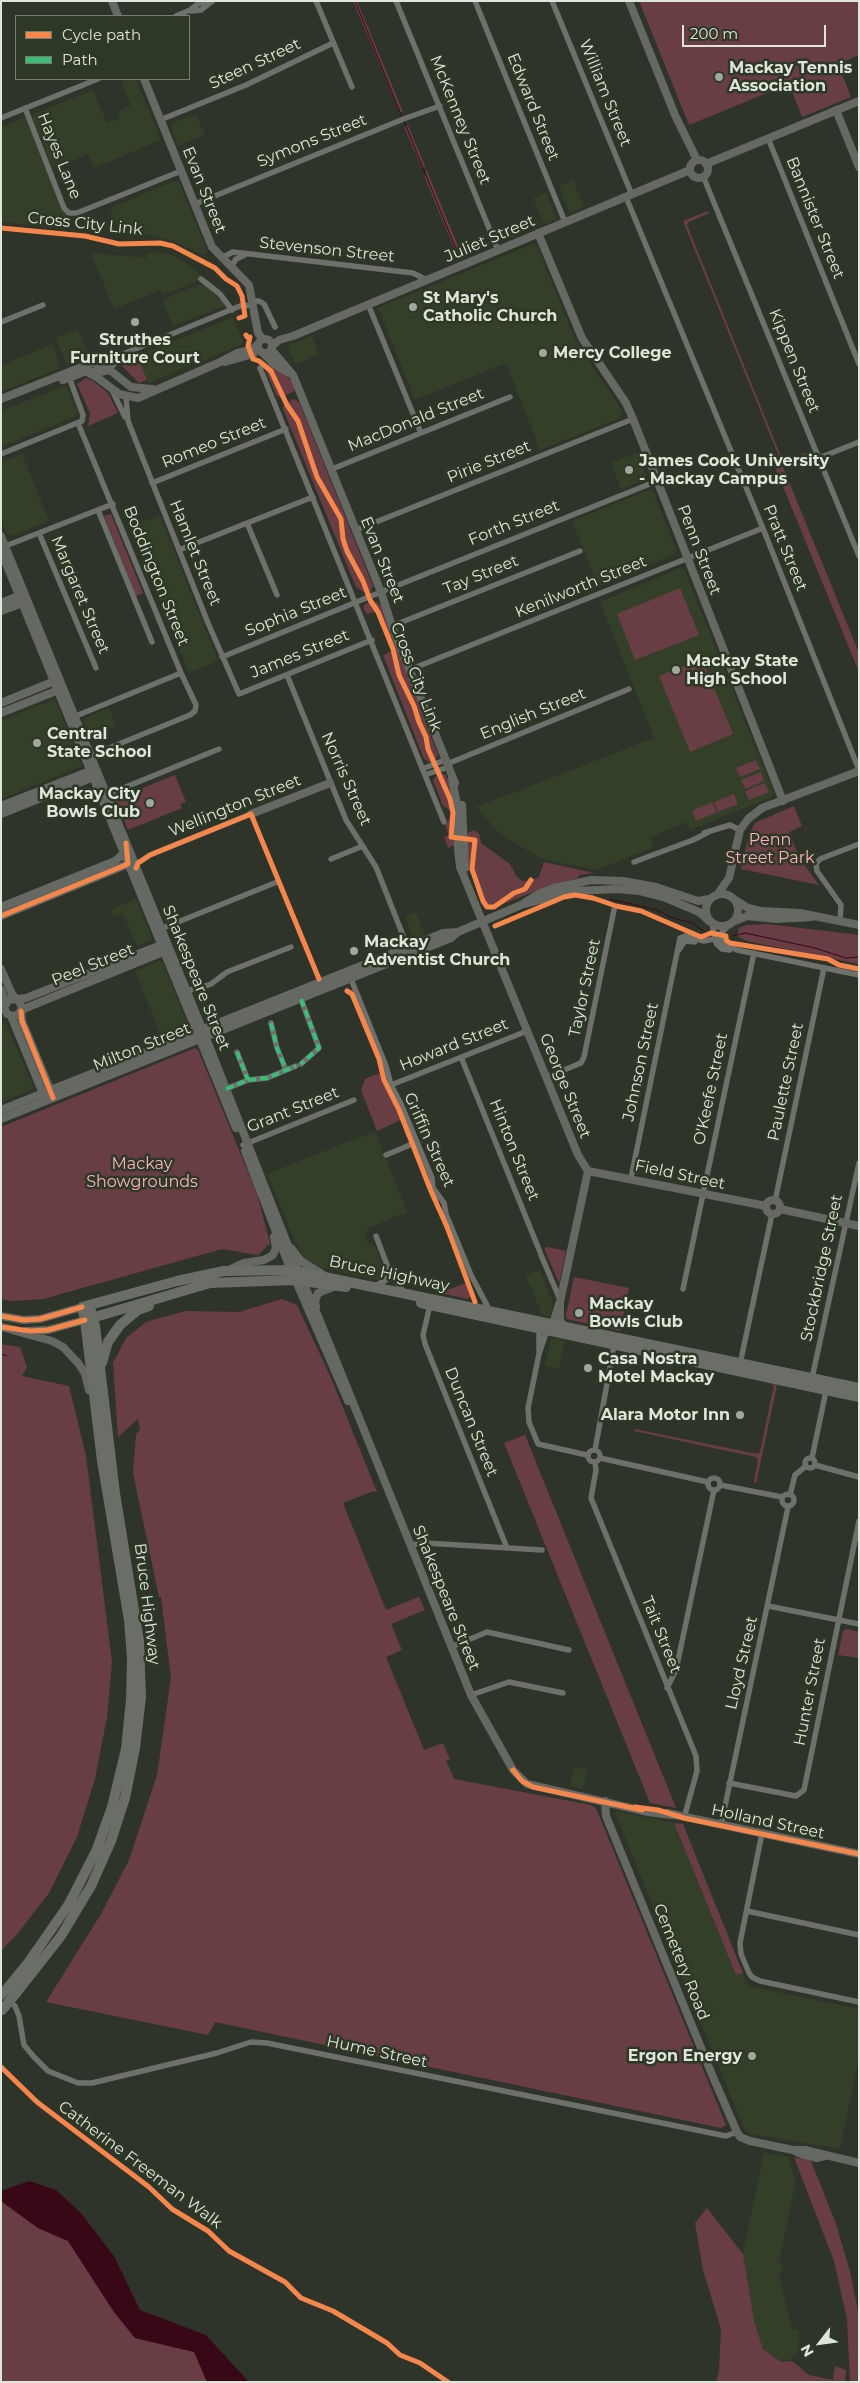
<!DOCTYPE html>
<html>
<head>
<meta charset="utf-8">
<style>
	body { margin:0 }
	#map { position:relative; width:860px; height:2383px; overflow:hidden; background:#2f342a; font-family:Montserrat,sans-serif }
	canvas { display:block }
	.frame { position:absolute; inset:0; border:2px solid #dee5d9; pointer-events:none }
	.legend { position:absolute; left:15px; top:15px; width:175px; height:65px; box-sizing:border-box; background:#2e3826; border:1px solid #747d6e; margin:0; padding:6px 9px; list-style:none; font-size:15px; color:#dee5d9 }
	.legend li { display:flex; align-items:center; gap:10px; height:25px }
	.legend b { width:25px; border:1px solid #747d6e }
	.north { position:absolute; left:795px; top:2318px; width:50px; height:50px; -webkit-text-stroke:4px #2e3826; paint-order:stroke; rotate:240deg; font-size:14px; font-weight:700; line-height:20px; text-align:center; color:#dee5d9 }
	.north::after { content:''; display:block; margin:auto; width:18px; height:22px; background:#dee5d9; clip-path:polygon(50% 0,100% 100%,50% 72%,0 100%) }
	.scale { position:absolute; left:682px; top:25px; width:144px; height:22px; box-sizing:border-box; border:2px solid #dee5d9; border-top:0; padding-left:6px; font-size:15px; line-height:18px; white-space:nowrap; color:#dee5d9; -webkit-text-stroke:4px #2e3826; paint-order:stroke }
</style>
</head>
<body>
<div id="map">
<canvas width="860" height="2383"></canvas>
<div class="frame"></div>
<ul class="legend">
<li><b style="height:6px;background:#f5874c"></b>Cycle path</li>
<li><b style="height:6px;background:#3abd76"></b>Path</li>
</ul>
<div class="north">N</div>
<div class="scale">200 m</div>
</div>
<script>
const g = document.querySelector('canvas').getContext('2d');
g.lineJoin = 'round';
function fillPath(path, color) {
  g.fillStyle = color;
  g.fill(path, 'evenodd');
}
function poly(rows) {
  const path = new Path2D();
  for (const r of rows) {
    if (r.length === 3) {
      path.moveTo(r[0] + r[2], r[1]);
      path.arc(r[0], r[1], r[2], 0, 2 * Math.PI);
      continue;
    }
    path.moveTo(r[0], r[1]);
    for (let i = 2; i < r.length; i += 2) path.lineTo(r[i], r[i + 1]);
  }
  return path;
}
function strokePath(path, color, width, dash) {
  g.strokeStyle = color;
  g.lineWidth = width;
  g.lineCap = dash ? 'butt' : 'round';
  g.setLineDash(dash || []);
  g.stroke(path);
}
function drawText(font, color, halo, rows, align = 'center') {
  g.font = font + ' Montserrat,sans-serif';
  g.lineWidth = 5;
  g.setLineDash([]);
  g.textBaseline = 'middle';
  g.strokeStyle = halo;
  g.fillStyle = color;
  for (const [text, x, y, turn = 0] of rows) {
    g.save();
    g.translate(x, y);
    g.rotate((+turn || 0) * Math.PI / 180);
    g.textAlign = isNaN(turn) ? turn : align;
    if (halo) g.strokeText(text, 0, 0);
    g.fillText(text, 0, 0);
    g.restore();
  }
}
const built = poly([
	[120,79,136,79,161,140,94,168,88,154,53,169,32,118,34,114,93,90,107,123,120,118,118,111,131,105],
	[196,114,205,135,178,146,171,128,173,123],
	[26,117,72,229,1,222,1,127],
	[573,180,584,207,570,213,559,186],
	[175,181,179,182,208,253,202,255,176,242,148,235,120,234,110,208],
	[546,193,557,219,544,224,533,198],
	[533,244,537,246,577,344,618,404,622,414,620,418,540,450,506,363,415,400,378,308],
	[159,252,176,256,201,275,198,281,163,295,160,290,114,309,91,253,147,258,146,254],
	[203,283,222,300,225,306,173,326,162,300],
	[233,317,243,342,241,345,148,383,147,380,139,383,122,366,125,361],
	[78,329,87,353,86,357,70,364,66,363,56,338],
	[312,336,319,355,295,364,288,348,290,345],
	[53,344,60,368,1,392,1,365],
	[64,386,67,388,78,412,76,416,1,447,1,411],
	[637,453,647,476,645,480,621,489,611,463],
	[22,454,49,521,12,536,7,534,1,521,1,462],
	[649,490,653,491,677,551,675,554,598,587,572,521],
	[160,515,218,661,189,673,130,527],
	[680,568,684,569,774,793,772,797,695,828,691,832,687,822,650,837,654,847,596,870,545,860,518,845,498,832,476,807,654,738,600,602],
	[55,699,82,766,1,799,1,720],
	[109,708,116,725,89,736,83,722,85,718],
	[136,899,152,938,151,941,137,946,123,913,113,917,110,910],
	[416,912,425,935,417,939,413,937,405,916],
	[159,961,163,962,189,1027,162,1038,135,971],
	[6,1023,34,1088,1,1103,1,1025],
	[375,1131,407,1212,368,1228,365,1234,368,1243,375,1246,389,1280,387,1282,319,1267,304,1258,295,1241,267,1174],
	[540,1270,553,1303,550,1317,542,1315,526,1275],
	[553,1338,565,1340,559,1369,545,1366,550,1340],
	[574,1767,588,1770,583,1789,570,1786],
	[617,1811,674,1823,736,1975,743,1973,748,1986,859,2009,859,2057,840,2149,746,2133,615,1813],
	[764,2153,787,2156,796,2180,779,2261,784,2267,779,2275,792,2329,799,2329,798,2351,789,2361,784,2359,781,2362,764,2351,754,2320,743,2254]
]);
const green = poly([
	[353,1,357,1,403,112,400,113],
	[639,1,859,1,859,55,838,64,851,97,802,117,789,84,689,125],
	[408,125,463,258,459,260,425,178,426,167,422,168,404,127],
	[708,211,709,213,689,222,687,225,782,459,786,460,805,453,810,456,783,467,859,653,859,672,775,467,782,464,683,221],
	[137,356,147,380,139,383,122,366,125,361],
	[270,363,288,377,295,388,293,392,281,397,277,396,264,367],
	[86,378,93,381,108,393,118,413,88,426,90,413,77,384],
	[294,399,299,402,373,586,370,593,367,594,356,587,283,409,284,404],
	[111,514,143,593,136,596,104,516],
	[680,588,699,635,635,660,617,614],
	[372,601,377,602,382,607,438,755,435,761,429,762,424,759,383,655,392,651,376,612,367,614,363,608,365,604],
	[702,659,733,734,690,752,659,676],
	[756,760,760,769,740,777,736,768],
	[761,772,764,781,745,789,741,780],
	[439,773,446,775,448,780,455,808,455,845,448,848,444,837,449,835,445,825,449,820,450,810,443,806,433,780],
	[175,775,186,802,180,804,182,808,128,830,115,799],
	[765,783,769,792,749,800,745,791],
	[734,794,738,804,718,812,714,802],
	[712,802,717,812,696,821,692,811],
	[794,806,802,826,789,832,800,859,819,885,741,869,749,834,755,823],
	[474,830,479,834,481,843,510,864,516,876,523,881,530,881,539,877,544,862,594,873,579,875,578,878,545,887,496,907,489,906,483,899,469,870,467,862,467,837,468,833],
	[767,924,859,935,859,964,747,941,737,936,739,928,746,925],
	[195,1048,198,1050,257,1194,270,1243,258,1255,222,1249,43,1299,12,1301,1,1299,1,1127],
	[380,1073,401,1120,377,1131,361,1090,365,1079],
	[547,1247,566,1251,559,1283,544,1248],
	[574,1277,629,1288,620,1331,567,1319,566,1315],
	[468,1282,472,1294,468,1299,440,1293],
	[282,1299,297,1305,331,1378,377,1492,373,1491,343,1503,386,1610,419,1597,425,1610,391,1624,402,1650,386,1657,424,1750,443,1743,450,1760,446,1760,454,1779,591,1805,596,1808,726,2125,721,2128,215,2022,208,2035,46,2002,101,1914,129,1860,157,1775,171,1678,161,1597,159,1597,133,1473,136,1434,140,1430,138,1419,118,1437,113,1363,126,1338,146,1322,185,1311,239,1312],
	[1,1344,20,1347,27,1367,22,1376,69,1386,86,1456,112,1662,107,1717,95,1779,77,1837,49,1893,18,1933,1,1951],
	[771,1384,777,1385,756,1484,754,1481,758,1460,756,1457,634,1431,635,1429,757,1454,760,1452,772,1394,774,1387],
	[525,1435,657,1761,676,1808,650,1803,504,1443],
	[847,1629,859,1632,859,1658,838,1655,843,1631],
	[674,1823,683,1824,743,1973,736,1975],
	[794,2157,811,2161,835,2221,850,2271,859,2317,859,2382,850,2382,847,2319,834,2261],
	[1,2201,38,2228,68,2241,114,2312,135,2338,195,2352,207,2382,1,2382],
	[707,2208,743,2254,754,2320,763,2349,781,2362,792,2361,809,2375,833,2380,835,2366,846,2370,845,2382,716,2382,719,2371,721,2329,703,2270,695,2223]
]);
const water = poly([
	[29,2181,56,2190,80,2212,114,2256,140,2310,206,2335,249,2382,207,2382,194,2352,135,2338,114,2312,68,2241,38,2228,1,2201,1,2191]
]);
const stream = poly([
	[355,1,402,117],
	[404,121,460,259],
	[610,899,657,910,670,917,692,923,708,934],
	[733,936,745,933,815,948,846,958,859,957],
	[1,1354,7,1356]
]);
const street = poly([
	[316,1,352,87],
	[396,1,498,250],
	[475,1,565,222],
	[552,1,632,195],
	[191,11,201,10,211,2],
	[176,16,190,10,199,3,212,2],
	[25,108,64,208,69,213,77,213,181,171],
	[1,118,98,79],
	[160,120,246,85,333,43],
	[768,138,859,364],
	[703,176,859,556],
	[626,197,762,526,859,770],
	[195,204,406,118,440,106],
	[221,258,233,252,413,273,427,280],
	[231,267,236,259,245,255],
	[201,279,220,294,232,310],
	[252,301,259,301,264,304,275,327],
	[368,304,421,433],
	[1,322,43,305],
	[95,363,123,354,240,306,253,305],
	[260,368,444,822],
	[109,370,122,355],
	[112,390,125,417],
	[126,397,128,421,208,623,239,694,372,640],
	[78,423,181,673,196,705,195,711,190,715,87,757],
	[1,454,82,421,83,415,69,377],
	[819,458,859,442],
	[332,469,510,397],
	[152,483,286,429],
	[98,510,152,642],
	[247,523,277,595],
	[356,530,633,419],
	[39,533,96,668],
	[3,547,113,504],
	[179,550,313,497],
	[381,592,657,481],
	[392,626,580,551],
	[222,657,381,592],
	[409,670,763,528],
	[287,675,346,820,376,867,408,948],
	[71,718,181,673],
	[447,764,629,689],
	[422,769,445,760],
	[425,775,448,767],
	[106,795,219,749],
	[704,833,730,825,740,830],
	[331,859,363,846],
	[634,862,693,840,707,833],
	[136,868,138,863,150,855,251,814],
	[840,921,841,905,817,871,816,864,820,859,859,844],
	[712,923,716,943,722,949,730,950],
	[158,930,277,882],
	[721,940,722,932,728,926],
	[678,951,685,941,695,942],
	[351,979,386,1066,391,1085,401,1104,432,1178,433,1188,444,1203,446,1214,471,1275,490,1311],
	[184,987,188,990,197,989,211,984,227,972,291,947],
	[301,999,319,1048,301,1064],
	[271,1023,277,1048,286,1070],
	[237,1052,248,1080],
	[461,1057,540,1252],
	[547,1077,581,1063,584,1057,614,910],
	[391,1085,527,1031],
	[226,1089,248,1080,267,1078,296,1066],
	[243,1145,354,1100],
	[386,1155,417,1142],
	[631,1178,680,938,685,936,704,941,714,939,737,950,859,975],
	[775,1201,824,968],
	[376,1236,389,1270,403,1291],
	[541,1255,561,1302],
	[375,1286,386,1280,389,1270],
	[683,1289,754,953],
	[430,1305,423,1335,425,1344,507,1548],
	[537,1328,539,1333,539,1352],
	[547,1330,539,1354,528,1408,529,1422,538,1444,587,1455],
	[740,1364,772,1214],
	[812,1378,859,1163],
	[594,1456,6],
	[595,1450,614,1345],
	[810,1463,5],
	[600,1458,708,1482],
	[812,1458,826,1391],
	[595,1462,596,1470,591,1498,696,1756,697,1771,684,1818],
	[815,1465,859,1477],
	[714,1484,6],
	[720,1485,782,1497],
	[788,1500,6],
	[790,1495,795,1475,806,1466],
	[410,1545,425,1543,542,1550],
	[768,1606,859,1624],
	[451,1647,487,1632,569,1650],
	[667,1688,676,1670,714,1490],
	[471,1695,509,1682,563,1693],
	[729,1783,796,1796,804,1790,859,1521],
	[721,1825,788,1507],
	[762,1833,740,1943,741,1954,749,1973,752,1977,760,1981,859,2002],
	[747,1911,859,1935],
	[8,2000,15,2006,19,2016,24,2045,34,2057,48,2071,78,2083,92,2083,217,2053,251,2042,267,2043,726,2136,737,2132]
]);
const secondary = poly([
	[112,1,118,16],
	[629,1,675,115,697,160],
	[144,79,212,247,249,285,258,333,263,339],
	[836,110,859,167],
	[699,169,9],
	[706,164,859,101],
	[538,233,582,338,626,403,633,419,783,801],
	[265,346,7],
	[272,346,279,340,293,336,690,170],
	[271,349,293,375,381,592,392,626,455,783],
	[263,353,274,364,289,373],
	[225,362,253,354],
	[87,372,98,378,119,394,138,398,218,363,237,353,251,350,257,345],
	[63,380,84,372,100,372,109,370],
	[1,399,92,363,106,367,131,387,152,389],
	[1,536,208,1043,298,1271,318,1316,471,1695,513,1770,527,1784,648,1812,672,1815],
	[1,551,236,1128],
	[1,603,23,594],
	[1,611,26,602],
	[1,703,57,680],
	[1,713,61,689],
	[452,779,458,810,458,849,460,867,578,1155,588,1171,560,1302,560,1321,564,1326],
	[462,805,465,868],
	[1,806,95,769],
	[1,814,96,776],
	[251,814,330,783],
	[722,910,16],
	[717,895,729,878,740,830,748,819,762,808,859,771],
	[735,900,748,908,761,911,800,913,859,925],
	[525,904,575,891,617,889,639,891,666,898,699,912,709,921],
	[1,907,115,861,124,853],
	[1,916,128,864,128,861],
	[735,921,747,916,776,919,812,917],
	[1,969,12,994,16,999],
	[1,990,6,1003],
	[18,1000,22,1007,19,1014,14,1016,7,1014,4,1007,9,1000,26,998,161,945],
	[21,1010,163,952],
	[21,1011,22,1021,52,1094],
	[11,1016,44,1096],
	[1,1110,443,933,458,932],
	[1,1119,451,938,458,932,521,905,538,894,554,888,591,880,623,881,656,887,698,901,709,899],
	[245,1151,288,1263,348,1401],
	[588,1171,766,1206],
	[773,1207,7],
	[780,1209,859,1226],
	[291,1248,301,1261,322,1274],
	[231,1269,244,1263,264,1260,273,1255,276,1248,274,1237],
	[316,1307,315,1301,318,1293,333,1287],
	[1,1316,24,1320,40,1319,82,1307],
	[553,1324,559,1304],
	[1,1327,15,1330],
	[12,1330,52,1341,63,1347,79,1364,85,1374,89,1390],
	[26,1331,48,1330,85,1320],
	[605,1801,606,1816,713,2077,737,2132,740,2137,750,2141,793,2150,804,2155,818,2158,825,2156],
	[667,1813,859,1854],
	[795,2150,805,2150,859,2163]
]);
const highway = poly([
	[421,1303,859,1397],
	[85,1320,210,1283,295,1280,346,1287],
	[102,1363,108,1342,120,1325,138,1310,149,1306],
	[10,1985,28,1963,69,1904,97,1849,112,1807,126,1749,131,1700,132,1658,129,1620,102,1461,85,1320,82,1307,177,1281,224,1271,291,1270,859,1388],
	[17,1992,61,1936,91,1886,111,1841,125,1798,135,1748,141,1697,139,1641,115,1493,95,1326,91,1311]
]);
const highwayBridge = poly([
	[1,1995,10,1985],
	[2,2010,17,1992]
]);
const quiet = poly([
	[301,999,319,1048,301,1064],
	[271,1023,277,1048,286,1070],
	[237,1052,248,1080],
	[226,1089,248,1080,267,1078,296,1066]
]);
const cycleway = poly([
	[1,228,85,236,119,244,160,243,173,246,215,268,226,279,237,286,242,296,245,316,239,318],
	[246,335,247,337,250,337,248,346,253,359,259,361,271,371,287,405,298,421,317,477,341,519,343,539,347,551,363,581,370,600,378,612,393,649,399,675,414,706,419,722,426,737,428,749,450,799,453,813,451,837,475,840,472,869,483,901,487,907,494,907,514,893,525,889,531,880],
	[136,868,138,863,150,855,251,814,319,979],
	[1,916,128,864,126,843],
	[495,926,564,897,575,895,593,898,616,906,641,911,701,937,711,933,726,936,726,940,730,943,828,959,839,965,859,969],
	[347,991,352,994,379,1059,384,1080,399,1110,431,1191,447,1227,475,1302],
	[21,1011,22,1021,53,1098],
	[1,1316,24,1320,40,1319,82,1307],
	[1,1327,30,1331,48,1330,85,1320],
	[513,1770,522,1781,533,1787,642,1810],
	[635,1807,658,1810,684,1818,859,1854],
	[1,2067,37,2102,149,2187,172,2209,208,2231,229,2251,285,2282,301,2298,333,2311,387,2343,400,2355,420,2363,448,2382]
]);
const markers = [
	[719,77,5,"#a1a79c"],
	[413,307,5,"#a1a79c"],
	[135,322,5,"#a1a79c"],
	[543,353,5,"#a1a79c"],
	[629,470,5,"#a1a79c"],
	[676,670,5,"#a1a79c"],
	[37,743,5,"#a1a79c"],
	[150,803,5,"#a1a79c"],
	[354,951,5,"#a1a79c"],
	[579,1313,5,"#a1a79c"],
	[588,1368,5,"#a1a79c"],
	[740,1415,5,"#a1a79c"],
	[752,2056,5,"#a1a79c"]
];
const streetNames = [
	["Steen Street",255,64,-25],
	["William Street",605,93,68],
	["Edward Street",533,107,68],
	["McKenney Street",460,120,68],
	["Symons Street",312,141,-22],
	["Hayes Lane",59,156,68],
	["Evan Street",204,190,68],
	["Bannister Street",815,218,68],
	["Cross City Link",85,224,6],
	["Juliet Street",490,239,-23],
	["Stevenson Street",327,250,6],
	["Kippen Street",794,361,68],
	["MacDonald Street",416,420,-22],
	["Romeo Street",214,443,-22],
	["Pirie Street",489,462,-22],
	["Forth Street",514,523,-22],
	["Pratt Street",785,548,68],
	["Penn Street",699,550,69],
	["Hamlet Street",195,553,68],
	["Evan Street",382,560,68],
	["Tay Street",481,575,-22],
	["Boddington Street",156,576,68],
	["Kenilworth Street",581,587,-22],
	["Margaret Street",80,595,67],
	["Sophia Street",296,612,-22],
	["James Street",300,654,-22],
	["Cross City Link",416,677,69],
	["English Street",533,714,-22],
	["Norris Street",346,779,66],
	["Wellington Street",235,806,-22],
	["Peel Street",93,965,-22],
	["Shakespeare Street",196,978,68],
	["Taylor Street",585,988,-78],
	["Howard Street",454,1045,-22],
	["Milton Street",142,1047,-22],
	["Johnson Street",641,1062,-78],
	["Paulette Street",786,1082,-78],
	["George Street",565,1086,68],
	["O'Keefe Street",711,1089,-78],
	["Grant Street",293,1110,-22],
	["Griffin Street",429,1140,66],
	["Hinton Street",514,1150,68],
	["Field Street",680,1175,12],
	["Stockbridge Street",822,1268,-78],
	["Bruce Highway",389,1274,12],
	["Duncan Street",471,1422,68],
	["Shakespeare Street",446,1598,68],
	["Bruce Highway",147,1604,83],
	["Tait Street",661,1635,68],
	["Lloyd Street",742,1663,-77],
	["Hunter Street",810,1692,-79],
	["Holland Street",768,1822,12],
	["Cemetery Road",681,1962,68],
	["Hume Street",377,2052,12],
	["Catherine Freeman Walk",140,2165,37]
];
const poiNames = [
	["Mackay Tennis",729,68],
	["Association",729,86],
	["St Mary's",423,298],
	["Catholic Church",423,316],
	["Struthes",135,340,"center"],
	["Furniture Court",135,358,"center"],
	["Mercy College",553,353],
	["James Cook University",639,461],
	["- Mackay Campus",639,479],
	["Mackay State",686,661],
	["High School",686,679],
	["Central",47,734],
	["State School",47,752],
	["Mackay City",140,794,"right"],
	["Bowls Club",140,812,"right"],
	["Mackay",364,942],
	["Adventist Church",364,960],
	["Mackay",589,1304],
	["Bowls Club",589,1322],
	["Casa Nostra",598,1359],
	["Motel Mackay",598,1377],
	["Alara Motor Inn",730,1415,"right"],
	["Ergon Energy",742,2056,"right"]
];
const parkNames = [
	["Penn",770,840],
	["Street Park",770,858],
	["Mackay",142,1164],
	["Showgrounds",142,1182]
];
fillPath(built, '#333f28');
fillPath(green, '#693d44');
fillPath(water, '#390817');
strokePath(stream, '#390817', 1);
strokePath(street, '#6e706c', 5.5);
strokePath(secondary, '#666963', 8);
strokePath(highway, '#6a6e66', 10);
strokePath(highwayBridge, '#6a6e66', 10);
strokePath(quiet, '#3abd76', 4, [8, 4]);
strokePath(cycleway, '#f5874c', 5);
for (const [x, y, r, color] of markers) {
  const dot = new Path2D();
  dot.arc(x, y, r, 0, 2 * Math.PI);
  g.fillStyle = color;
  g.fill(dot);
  strokePath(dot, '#2e3826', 2);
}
drawText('16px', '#dee5d9', '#2e3826', streetNames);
drawText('bold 16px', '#dee5d9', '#2e3826', poiNames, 'left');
drawText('16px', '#fdb1bd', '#2e3826', parkNames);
</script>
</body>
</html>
